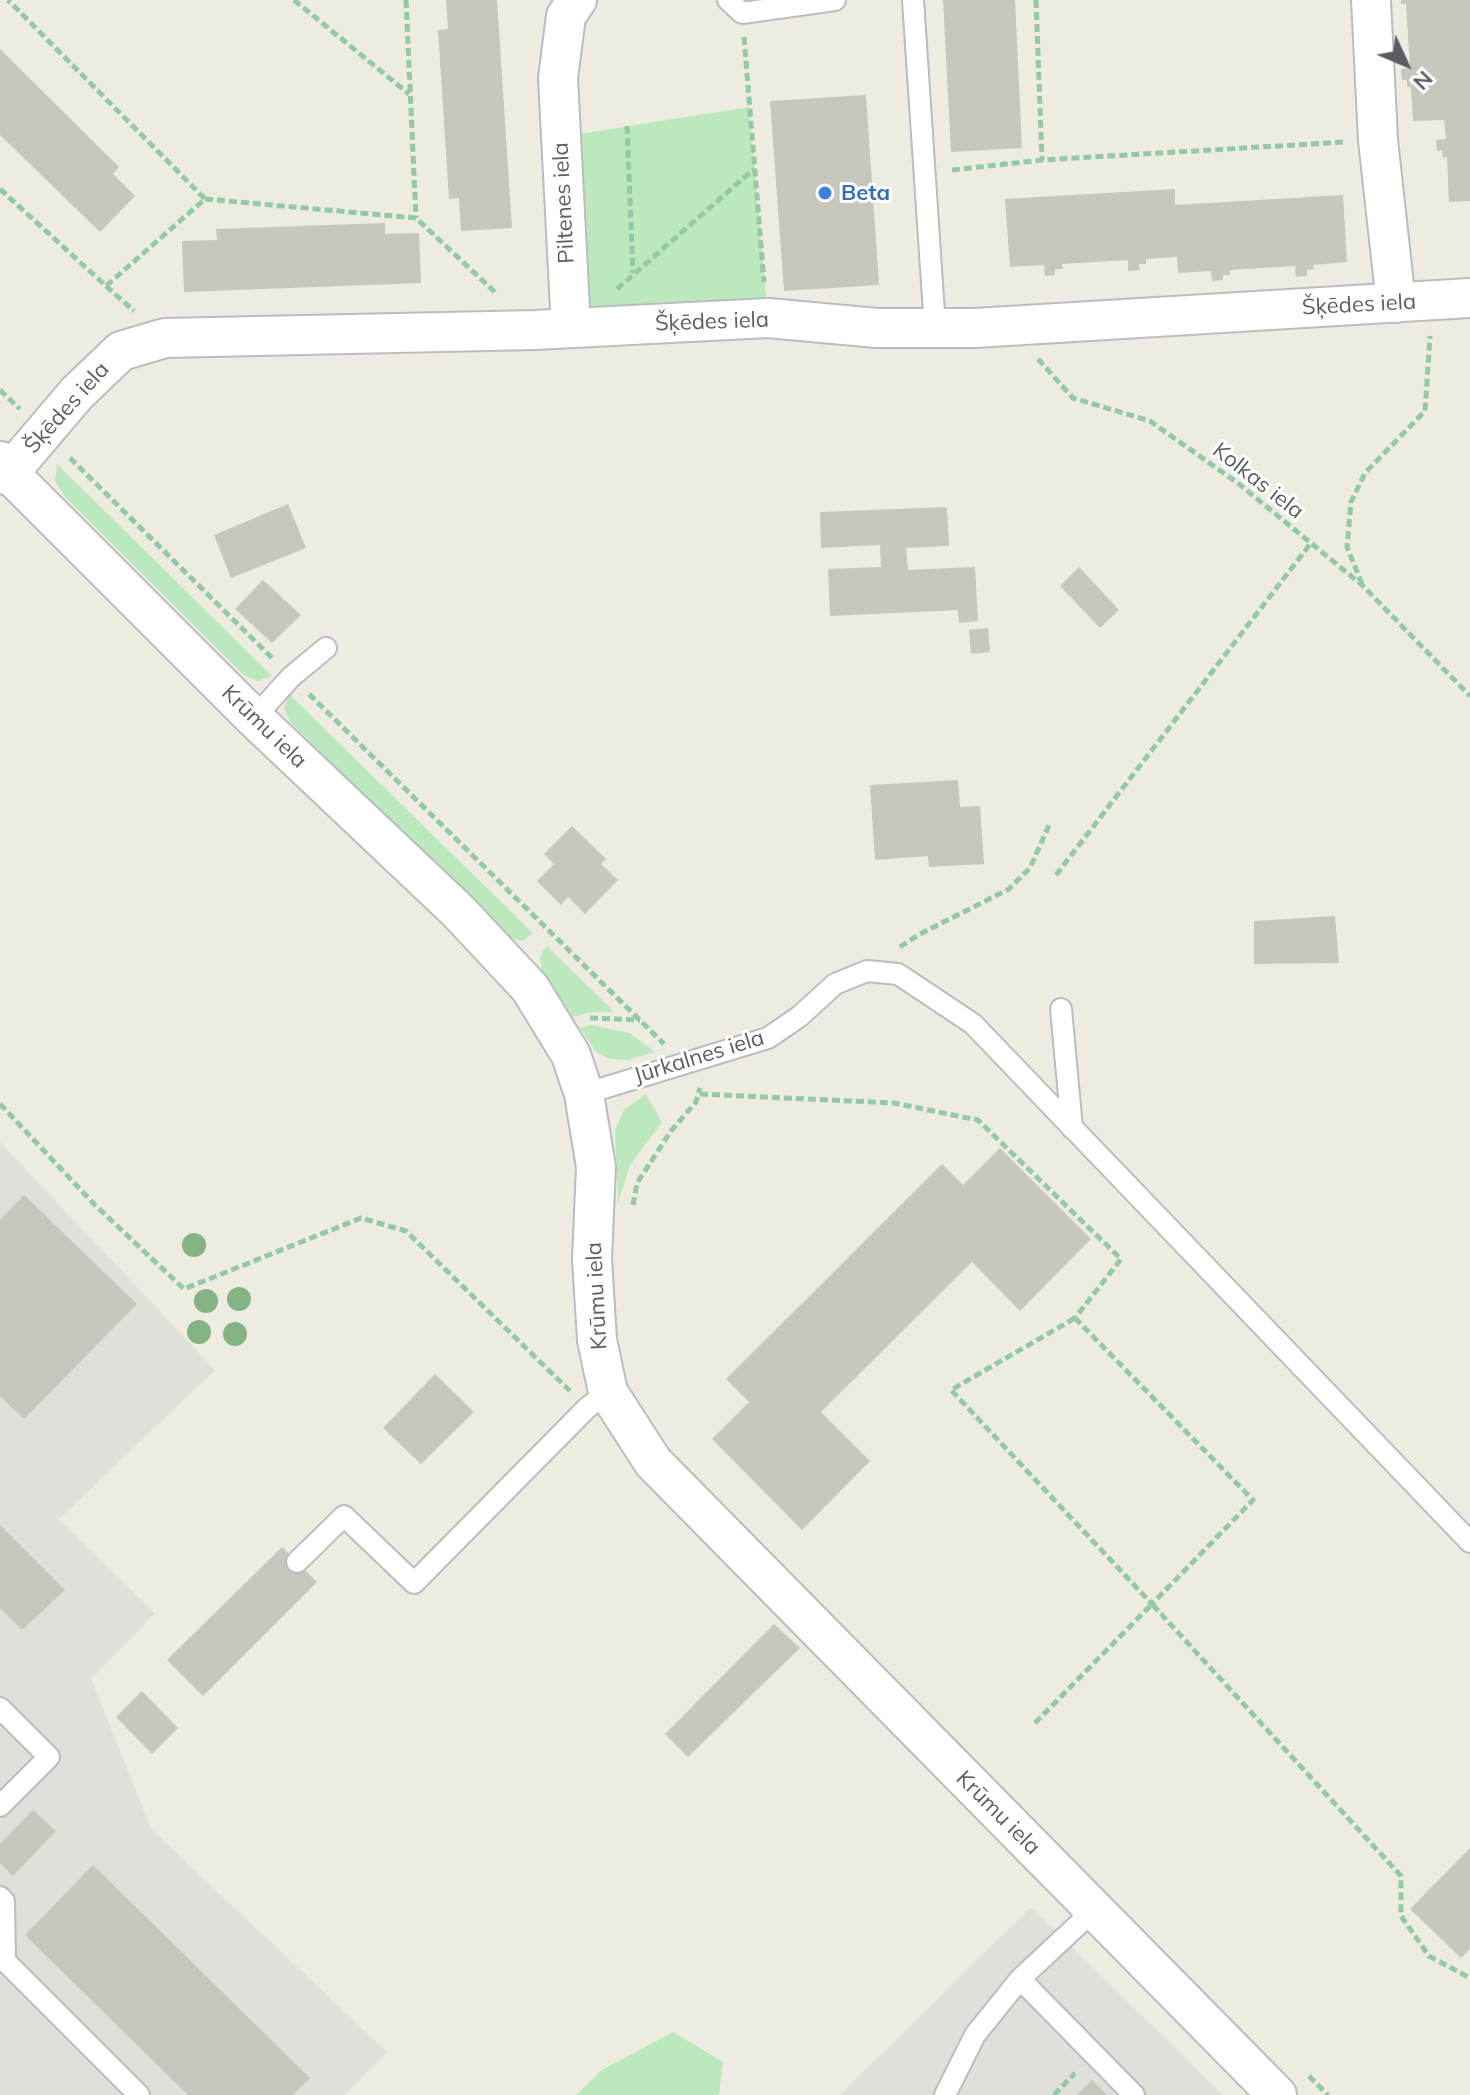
<!DOCTYPE html>
<html>
<head>
<meta charset="utf-8">
<style>
	body { margin:0 }
	#map { position:relative; width:1470px; height:2095px; overflow:hidden; background:#eeece1; font-family:Mulish,sans-serif }
	canvas { display:block }
	.north { position:absolute; left:1366px; top:24px; width:80px; height:80px; -webkit-text-stroke:6px #fff; paint-order:stroke; rotate:134deg; font-size:22px; font-weight:700; line-height:32px; text-align:center; color:#5a5e63 }
	.north::after { content:''; display:block; margin:auto; width:28px; height:36px; background:#5a5e63; clip-path:polygon(50% 0,100% 100%,50% 72%,0 100%) }
</style>
</head>
<body>
<div id="map">
<canvas width="1470" height="2095"></canvas>
<div class="north">N</div>
</div>
<script>
const g = document.querySelector('canvas').getContext('2d');
g.lineJoin = 'round';
function fillPath(path, color) {
  g.fillStyle = color;
  g.fill(path, 'evenodd');
}
function poly(rows) {
  const path = new Path2D();
  for (const r of rows) {
    path.moveTo(r[0], r[1]);
    for (let i = 2; i < r.length; i += 2) path.lineTo(r[i], r[i + 1]);
  }
  return path;
}
function strokePath(path, color, width, dash) {
  g.strokeStyle = color;
  g.lineWidth = width;
  g.lineCap = dash ? 'butt' : 'round';
  g.setLineDash(dash || []);
  g.stroke(path);
}
function drawText(font, color, halo, rows, align = 'center') {
  g.font = font + ' Mulish,sans-serif';
  g.lineWidth = 6;
  g.setLineDash([]);
  g.textBaseline = 'middle';
  g.strokeStyle = halo;
  g.fillStyle = color;
  for (const [text, x, y, turn = 0] of rows) {
    g.save();
    g.translate(x, y);
    g.rotate((+turn || 0) * Math.PI / 180);
    g.textAlign = isNaN(turn) ? turn : align;
    if (halo) g.strokeText(text, 0, 0);
    g.fillText(text, 0, 0);
    g.restore();
  }
}
const industrial = poly([
	[0,1142,215,1370,59,1519,155,1613,91,1679,151,1829,387,2052,345,2095,0,2095],
	[1031,1907,1223,2095,840,2095]
]);
const green = poly([
	[749,107,768,318,571,328,561,137],
	[57,464,272,676,258,681,245,676,66,498,55,481],
	[289,694,533,933,523,941,509,938,290,722,284,709],
	[547,946,614,1012,591,1012,573,1017,542,972,540,955],
	[592,1025,630,1033,655,1052,627,1060,610,1059,596,1052,580,1028],
	[646,1094,662,1122,630,1165,618,1203,615,1130,624,1110],
	[673,2032,723,2062,719,2095,576,2095,602,2070]
]);
const building = poly([
	[446,0,497,0,512,228,461,231,459,198,449,199,438,30,448,29],
	[943,0,1015,0,1022,148,951,152],
	[1401,0,1470,0,1470,201,1449,202,1447,157,1443,158,1442,150,1437,151,1436,140,1446,139,1444,120,1413,121,1411,87,1407,87,1407,80,1402,80,1401,69,1410,68,1406,4,1401,4],
	[0,49,119,167,113,174,135,196,100,232,0,135],
	[866,95,879,285,784,291,770,101],
	[1175,189,1175,205,1343,195,1347,262,1313,265,1314,269,1307,270,1307,276,1296,277,1295,266,1230,270,1230,275,1223,275,1223,280,1212,281,1211,271,1178,273,1177,257,1146,259,1146,264,1139,264,1140,270,1128,271,1128,260,1062,264,1063,269,1055,269,1055,275,1045,276,1044,265,1010,267,1005,199],
	[385,223,385,234,419,233,421,283,184,292,182,241,217,240,216,229],
	[288,504,306,548,231,578,214,535],
	[947,507,949,546,906,548,908,570,975,567,978,621,959,623,958,610,830,616,828,569,881,567,880,545,821,548,820,512],
	[1079,567,1119,610,1100,628,1060,586],
	[263,580,301,615,272,643,235,609],
	[988,628,990,652,971,654,969,630],
	[958,780,960,807,980,806,984,864,929,867,928,856,875,860,870,785],
	[572,826,606,859,601,864,618,880,585,914,568,897,561,905,537,881,554,864,544,854],
	[1335,916,1339,963,1254,964,1254,921],
	[1000,1148,1091,1239,1020,1311,972,1262,821,1412,870,1461,802,1530,712,1439,749,1402,726,1379,942,1164,963,1185],
	[24,1195,137,1304,24,1419,0,1396,0,1220],
	[435,1374,474,1412,421,1464,383,1428],
	[0,1525,65,1590,22,1630,0,1608],
	[282,1547,317,1582,203,1696,167,1660],
	[774,1624,800,1648,688,1757,665,1734],
	[142,1691,178,1728,152,1754,116,1717],
	[33,1810,56,1831,13,1876,0,1863,0,1844],
	[1470,1848,1470,1949,1461,1958,1410,1909],
	[93,1865,310,2078,293,2095,188,2095,25,1935],
	[1092,2080,1107,2095,1077,2095]
]);
const path = poly([
	[294,0,409,94],
	[406,0,416,218],
	[1036,0,1042,160],
	[744,37,764,282],
	[627,126,633,273],
	[952,170,1042,160,1345,142],
	[0,189,106,286,205,199,8,0],
	[205,199,416,218,497,294],
	[106,286,134,311],
	[617,289,754,169],
	[1038,359,1073,398,1150,421,1239,484,1362,585,1470,696],
	[0,390,20,409],
	[70,458,273,659],
	[1362,584,1347,547,1351,502,1365,473,1425,411,1430,336],
	[309,694,664,1044],
	[1056,875,1311,543],
	[900,947,920,934,1009,889,1030,868,1050,823],
	[590,1018,640,1020],
	[700,1094,894,1103,978,1120,1121,1259,1075,1318],
	[0,1104,95,1205,184,1289,361,1218,406,1231,570,1391],
	[633,1205,637,1183,671,1131,696,1102,700,1088],
	[1075,1318,1253,1500,1152,1604,951,1390,1075,1318],
	[1035,1723,1152,1604,1401,1876,1401,1916,1429,1956,1470,1978],
	[1309,2076,1328,2095],
	[1054,2095,1075,2073]
]);
const service = poly([
	[728,0,742,13,835,0],
	[913,0,935,328],
	[254,718,291,677,326,648],
	[1061,1009,1072,1128],
	[584,1094,768,1038,800,1016,835,984,867,971,898,974,973,1024,1470,1542],
	[297,1562,344,1516,414,1583,587,1408,608,1392],
	[0,1708,49,1757,0,1806],
	[0,1897,4,1901,5,1961,139,2095],
	[1094,1910,1020,1979,1134,2095],
	[945,2095,975,2035,1020,1979]
]);
const minor = poly([
	[1371,0,1378,140,1396,303],
	[571,328,558,78,566,16,577,0],
	[1277,2095,653,1462,608,1392,597,1340,592,1259,596,1167,584,1094,571,1055,530,988,459,912,254,718,9,473,77,393,121,351,165,338,535,330,768,318,877,328,975,328,1470,298]
]);
const tertiary = poly([
	[0,464,9,473]
]);
const trees = [
	[194,1245],
	[239,1299],
	[206,1301],
	[199,1332],
	[235,1334]
];
const markers = [
	[825,193,8,"#3f7fe0"]
];
const shopNames = [
	["Beta",841,193]
];
const streetNames = [
	["Piltenes iela",564,203,-93],
	["Šķēdes iela",1359,305,-3],
	["Šķēdes iela",712,322,-2],
	["Šķēdes iela",67,408,-48],
	["Kolkas iela",1258,481,38],
	["Krūmu iela",264,727,44],
	["Jūrkalnes iela",699,1057,-17],
	["Krūmu iela",597,1296,-93],
	["Krūmu iela",998,1813,45]
];
fillPath(industrial, '#e1dfd9');
fillPath(green, '#bce8be');
fillPath(building, '#c9c6be');
strokePath(service, '#b9bcc1', 24);
strokePath(minor, '#b9bcc1', 42);
strokePath(tertiary, '#b9bcc1', 48);
strokePath(path, '#94c9a6', 5, [8, 4]);
strokePath(service, '#fff', 20);
strokePath(minor, '#fff', 38);
strokePath(tertiary, '#fff', 44);
g.fillStyle = '#84b484';
for (const [x, y] of trees) {
  g.beginPath();
  g.arc(x, y, 12, 0, 2 * Math.PI);
  g.fill();
}
for (const [x, y, r, color] of markers) {
  const dot = new Path2D();
  dot.arc(x, y, r, 0, 2 * Math.PI);
  g.fillStyle = color;
  g.fill(dot);
  strokePath(dot, '#fff', 3);
}
drawText('bold 22px', '#366cbe', '#fff', shopNames, 'left');
drawText('22px', '#5a5e63', '#fff', streetNames);
</script>
</body>
</html>
